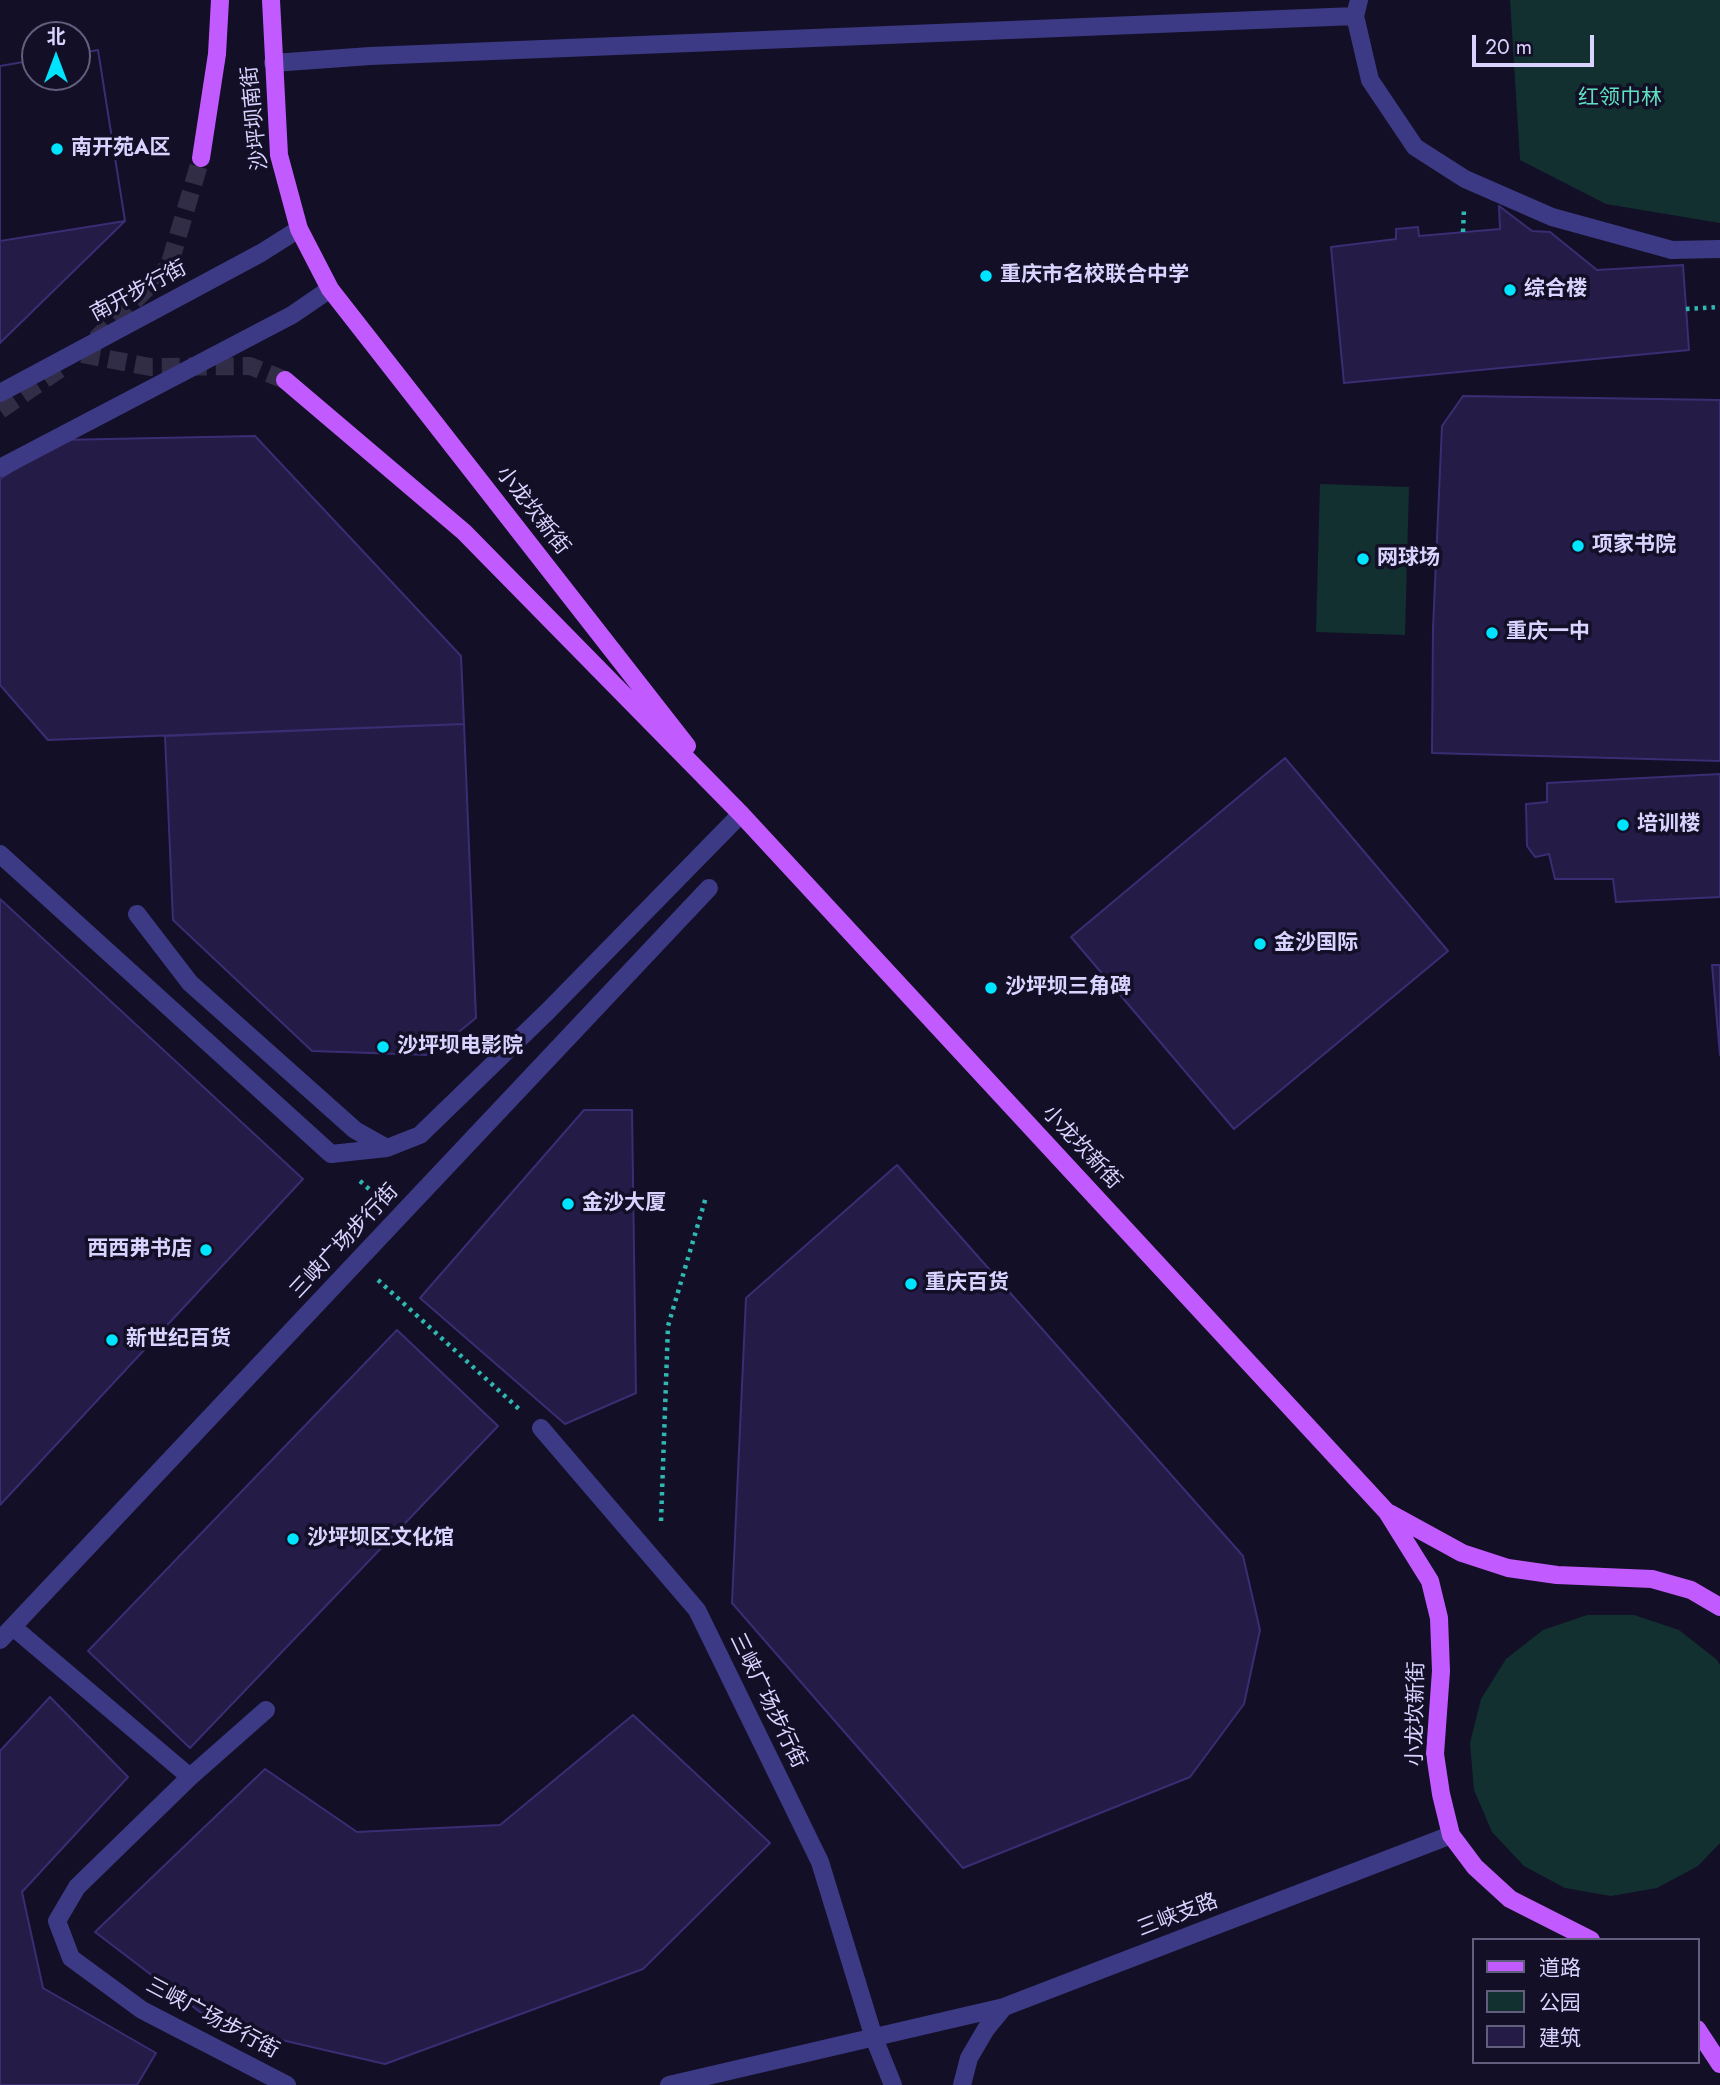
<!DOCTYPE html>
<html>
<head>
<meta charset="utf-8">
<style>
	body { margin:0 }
	#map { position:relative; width:1720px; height:2085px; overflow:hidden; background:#130f26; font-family:Jost,"Noto Sans SC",sans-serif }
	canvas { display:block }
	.legend { position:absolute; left:1472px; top:1938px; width:228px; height:126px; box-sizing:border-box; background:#130f26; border:2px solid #625e7d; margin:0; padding:9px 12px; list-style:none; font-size:21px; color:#d9d4ff }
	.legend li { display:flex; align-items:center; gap:14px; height:35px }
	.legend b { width:35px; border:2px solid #625e7d }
	.north { position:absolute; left:21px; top:21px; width:70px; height:70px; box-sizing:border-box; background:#130f26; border:2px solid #625e7d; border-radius:50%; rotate:0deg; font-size:19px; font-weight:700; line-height:28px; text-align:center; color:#d9d4ff }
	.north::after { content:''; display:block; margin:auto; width:24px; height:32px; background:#00e5ff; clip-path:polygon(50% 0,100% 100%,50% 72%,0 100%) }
	.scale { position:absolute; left:1472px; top:35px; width:122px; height:32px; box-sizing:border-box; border:4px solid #d9d4ff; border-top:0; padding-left:9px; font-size:21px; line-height:24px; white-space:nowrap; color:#d9d4ff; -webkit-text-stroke:5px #130f26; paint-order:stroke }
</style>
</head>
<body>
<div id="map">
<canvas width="1720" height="2085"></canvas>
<ul class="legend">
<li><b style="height:9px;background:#c25bff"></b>道路</li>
<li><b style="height:19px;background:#12302f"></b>公园</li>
<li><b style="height:19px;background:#241b47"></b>建筑</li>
</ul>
<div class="north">北</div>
<div class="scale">20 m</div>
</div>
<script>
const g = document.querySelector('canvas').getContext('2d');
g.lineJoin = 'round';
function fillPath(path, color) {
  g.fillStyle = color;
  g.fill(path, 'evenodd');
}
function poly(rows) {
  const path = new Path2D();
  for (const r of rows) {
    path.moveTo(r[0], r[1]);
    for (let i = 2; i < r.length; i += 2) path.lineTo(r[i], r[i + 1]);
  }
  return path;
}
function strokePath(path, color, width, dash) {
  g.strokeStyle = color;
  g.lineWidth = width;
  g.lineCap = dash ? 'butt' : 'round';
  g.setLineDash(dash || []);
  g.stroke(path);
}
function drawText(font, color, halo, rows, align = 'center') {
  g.font = font + ' Jost,"Noto Sans SC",sans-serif';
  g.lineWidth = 7;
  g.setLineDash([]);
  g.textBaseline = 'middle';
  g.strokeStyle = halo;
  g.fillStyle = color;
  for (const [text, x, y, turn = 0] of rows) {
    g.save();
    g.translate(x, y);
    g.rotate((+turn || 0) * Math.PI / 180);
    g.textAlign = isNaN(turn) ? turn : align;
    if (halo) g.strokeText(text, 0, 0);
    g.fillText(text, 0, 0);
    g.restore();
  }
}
const green = poly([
	[1510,0,1720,0,1720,223,1606,204,1520,160],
	[1320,484,1409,487,1405,635,1316,632],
	[1587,1615,1634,1615,1679,1630,1716,1659,1720,1665,1720,1843,1698,1866,1657,1888,1611,1896,1565,1888,1524,1866,1492,1832,1474,1790,1470,1743,1481,1699,1506,1659,1543,1630]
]);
const building = poly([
	[98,50,125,221,0,241,0,66,35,60,35,77,77,77,77,54,98,50],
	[98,50,125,221,0,343,0,66,35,60,35,77,77,77,77,54,98,50],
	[1499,206,1532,231,1550,232,1597,270,1683,265,1689,350,1344,383,1331,247,1396,239,1396,229,1418,227,1419,236,1500,229,1499,206],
	[1463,396,1720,400,1720,761,1432,753,1433,628,1442,426,1463,396],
	[255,436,461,656,464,724,48,740,0,685,0,479,60,440,255,436],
	[464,724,476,1018,430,1055,312,1051,173,920,165,736,464,724],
	[1285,758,1448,951,1234,1129,1071,937,1285,758],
	[1720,774,1720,897,1616,902,1613,879,1555,879,1549,854,1535,857,1527,846,1526,804,1547,802,1547,783,1720,774],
	[0,899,303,1179,0,1505,0,899],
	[1712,965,1720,965,1720,1055,1712,965],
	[584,1110,632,1110,636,1393,565,1424,420,1298,584,1110],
	[897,1165,1243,1556,1260,1630,1244,1704,1190,1777,963,1868,732,1603,746,1298,897,1165],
	[397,1330,498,1426,190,1748,88,1651,397,1330],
	[50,1697,128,1777,22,1892,43,1988,156,2053,137,2085,0,2085,0,1751,50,1697],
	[633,1715,770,1843,643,1969,385,2064,217,2025,95,1932,265,1769,357,1832,500,1825,633,1715]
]);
const majorTunnel = poly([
	[96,339,169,266,201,158],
	[82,354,150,367,250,366,285,380],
	[0,410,64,366]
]);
const path = poly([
	[1463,232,1464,209],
	[1686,309,1720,307],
	[360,1181,377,1196],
	[378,1280,519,1409],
	[661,1521,668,1326,706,1197]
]);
const minor = poly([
	[1359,0,1355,16,1370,80,1415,147,1465,179,1552,217,1672,250,1720,249],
	[273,63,370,56,1355,16],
	[0,393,261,253,299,229],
	[0,468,292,315,330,289],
	[0,854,331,1154,387,1148],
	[137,914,190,983,355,1130,387,1148,420,1135,548,1011,741,814],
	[541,1428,697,1610,820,1862,874,2038,893,2085],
	[13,1627,190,1777],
	[0,1640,709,888],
	[266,1710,190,1777,77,1887,57,1921,71,1958,142,2010,287,2085],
	[669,2085,1004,2007],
	[962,2085,969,2058,986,2029,1004,2007,1451,1835]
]);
const major = poly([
	[271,0,279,155,299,229,330,289,687,746],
	[201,158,217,54,220,0],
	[285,380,464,532,741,814,1387,1512,1430,1581,1439,1618,1441,1671,1435,1754,1441,1794,1451,1835,1475,1867,1510,1899,1591,1940],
	[1389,1513,1462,1553,1508,1568,1557,1575,1652,1579,1691,1590,1720,1607],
	[1697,2029,1720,2064]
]);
const markers = [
	[57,149,7,"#00e5ff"],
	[986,276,7,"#00e5ff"],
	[1510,290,7,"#00e5ff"],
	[1578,546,7,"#00e5ff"],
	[1363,559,7,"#00e5ff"],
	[1492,633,7,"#00e5ff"],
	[1623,825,7,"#00e5ff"],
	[1260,944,7,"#00e5ff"],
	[991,988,7,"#00e5ff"],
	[383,1047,7,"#00e5ff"],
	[568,1204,7,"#00e5ff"],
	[206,1250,7,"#00e5ff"],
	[911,1284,7,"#00e5ff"],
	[112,1340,7,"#00e5ff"],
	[293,1539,7,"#00e5ff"]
];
const parkNames = [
	["红领巾林",1620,99]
];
const streetNames = [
	["沙坪坝南街",256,118,-96],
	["南开步行街",139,292,-28],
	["小龙坎新街",532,511,52],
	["小龙坎新街",1081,1148,47],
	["三峡广场步行街",345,1242,-47],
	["三峡广场步行街",767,1701,64],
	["小龙坎新街",1417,1714,-89],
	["三峡支路",1178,1916,-21],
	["三峡广场步行街",212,2019,28]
];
const poiNames = [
	["南开苑A区",71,149],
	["重庆市名校联合中学",1000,276],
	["综合楼",1524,290],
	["项家书院",1592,546],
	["网球场",1377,559],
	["重庆一中",1506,633],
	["培训楼",1637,825],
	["金沙国际",1274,944],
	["沙坪坝三角碑",1005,988],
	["沙坪坝电影院",397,1047],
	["金沙大厦",582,1204],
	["西西弗书店",192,1250,"right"],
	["重庆百货",925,1284],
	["新世纪百货",126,1340],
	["沙坪坝区文化馆",307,1539]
];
fillPath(green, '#12302f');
fillPath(building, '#241b47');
strokePath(building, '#3b2d73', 2);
strokePath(majorTunnel, '#312d47', 18, [18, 9]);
strokePath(path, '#2fb8b0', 4.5, [3.5, 5]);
strokePath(minor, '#3d3a85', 18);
strokePath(major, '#c25bff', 18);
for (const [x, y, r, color] of markers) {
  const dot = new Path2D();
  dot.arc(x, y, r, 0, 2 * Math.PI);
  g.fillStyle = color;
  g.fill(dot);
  strokePath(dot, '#130f26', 2.5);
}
drawText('21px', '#5fe0c0', '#130f26', parkNames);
drawText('21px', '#d9d4ff', '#130f26', streetNames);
drawText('bold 21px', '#d9d4ff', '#130f26', poiNames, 'left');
</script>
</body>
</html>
